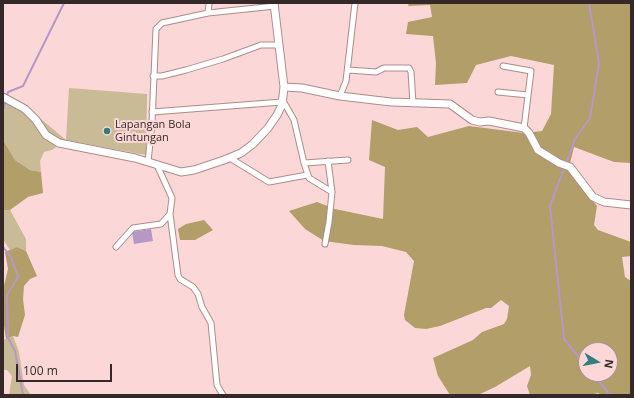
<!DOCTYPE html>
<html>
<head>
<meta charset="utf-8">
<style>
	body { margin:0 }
	#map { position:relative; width:634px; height:398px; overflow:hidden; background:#fbd8d7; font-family:"Open Sans",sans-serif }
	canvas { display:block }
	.frame { position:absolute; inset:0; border:4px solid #352828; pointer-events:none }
	.north { position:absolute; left:578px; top:342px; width:40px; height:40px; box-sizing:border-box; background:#fbd8d7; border:1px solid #ac9291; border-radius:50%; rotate:100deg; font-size:11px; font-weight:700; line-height:16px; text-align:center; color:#352828 }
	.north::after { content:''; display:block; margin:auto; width:14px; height:18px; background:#337c7b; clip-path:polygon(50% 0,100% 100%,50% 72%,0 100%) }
	.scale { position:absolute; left:16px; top:364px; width:96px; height:18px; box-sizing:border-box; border:2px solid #352828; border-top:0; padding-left:5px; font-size:12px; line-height:14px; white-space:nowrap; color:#352828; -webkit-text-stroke:3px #fbd8d7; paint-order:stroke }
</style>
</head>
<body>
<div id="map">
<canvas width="634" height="398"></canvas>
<div class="frame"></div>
<div class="north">N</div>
<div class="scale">100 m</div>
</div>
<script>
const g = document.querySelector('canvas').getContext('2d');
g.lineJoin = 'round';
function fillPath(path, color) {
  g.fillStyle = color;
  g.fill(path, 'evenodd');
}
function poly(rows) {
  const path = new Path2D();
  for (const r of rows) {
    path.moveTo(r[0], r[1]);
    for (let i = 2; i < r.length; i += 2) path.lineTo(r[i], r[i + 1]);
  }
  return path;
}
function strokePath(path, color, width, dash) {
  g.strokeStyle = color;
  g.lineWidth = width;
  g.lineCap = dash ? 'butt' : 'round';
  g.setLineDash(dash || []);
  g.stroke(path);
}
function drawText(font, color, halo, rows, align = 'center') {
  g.font = font + ' "Open Sans",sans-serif';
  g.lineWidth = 4;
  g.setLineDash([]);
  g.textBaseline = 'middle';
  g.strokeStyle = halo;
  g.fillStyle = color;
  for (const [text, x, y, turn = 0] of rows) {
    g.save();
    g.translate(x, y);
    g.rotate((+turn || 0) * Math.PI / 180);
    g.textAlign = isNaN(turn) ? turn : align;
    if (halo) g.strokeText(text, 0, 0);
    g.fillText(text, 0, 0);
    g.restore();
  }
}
const green = poly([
	[69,88,147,94,146,155,66,140,52,150,44,152,40,161,41,172,30,170,15,160,3,140,3,93,29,109,66,140],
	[3,210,10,210,26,239,26,251,17,247,10,250,3,239],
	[13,336,19,352,24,385,31,395,9,395,12,376,7,370,3,370,3,340]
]);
const forest = poly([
	[409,3,631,3,631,163,614,162,574,147,568,171,597,206,594,225,598,230,631,242,631,256,622,257,625,277,631,281,631,395,601,395,598,393,591,395,530,395,527,386,531,375,530,366,495,387,478,395,450,395,438,376,433,358,473,340,482,332,504,324,507,319,509,306,501,300,491,308,486,308,440,326,426,329,415,328,405,320,404,315,414,261,406,252,382,246,354,245,324,241,305,229,289,211,317,202,335,209,383,219,385,167,369,160,372,120,398,130,417,127,428,137,469,126,524,133,542,131,551,114,554,65,511,56,476,65,467,83,435,85,436,63,433,36,406,34,408,22,432,17,430,5,408,6],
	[586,350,610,350,610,374,586,374],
	[3,140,15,160,30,170,41,172,43,193,28,197,10,210,3,210],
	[204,220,213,230,195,240,180,240,178,229,186,224],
	[17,247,26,251,37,276,30,279,24,286,23,299,25,315,18,337,13,336,6,339,3,319,3,290,8,269,5,252]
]);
const water = poly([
	[151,229,153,241,134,244,132,232]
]);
const stream = poly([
	[7,96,8,92,23,86,64,3],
	[3,109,6,101],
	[566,164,575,139,590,118,599,63,589,3],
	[564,168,550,206,564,339,586,366],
	[3,247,11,257,18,277,7,295,8,338,15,351,23,395],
	[593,374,610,395]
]);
const street = poly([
	[208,13,275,6],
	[503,66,531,71,524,128],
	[348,70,376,72,384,68,409,68,411,72,413,103],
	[153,76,162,76,186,70,223,59,261,45,279,45],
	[498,92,528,95],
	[340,96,346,81,355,3],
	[282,99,294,120,304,163,348,160],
	[152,112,282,102],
	[230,158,269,182,307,175],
	[148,162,152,123,156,29,162,23,208,13,209,3],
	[304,163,309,178,332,192],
	[170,214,178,275,180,279,193,287,198,294,202,307,211,323,217,385,223,395],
	[325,244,329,222,332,192,328,161],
	[116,247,133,228,161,224,170,214,172,198,157,165]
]);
const secondary = poly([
	[274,3,284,87],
	[3,97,25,109,36,120,46,135,59,143,135,158,181,172,194,170,224,160,241,153,253,144,268,128,277,115,282,105,284,87,302,88,340,96,391,102,450,104,472,120,480,122,489,121,524,128,529,133,538,150,559,163,570,167,593,197,604,202,631,205]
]);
const markers = [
	[107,131,4,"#337c7b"]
];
const poiNames = [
	["Lapangan Bola",115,125],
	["Gintungan",115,138]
];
fillPath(green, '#c8bb96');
fillPath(forest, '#b19e68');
fillPath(water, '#b598c8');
strokePath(stream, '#b598c8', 2);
strokePath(street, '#ac8c8b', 7);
strokePath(secondary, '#ac8c8b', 9);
strokePath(street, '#fff', 5);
strokePath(secondary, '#fff', 7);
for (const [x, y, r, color] of markers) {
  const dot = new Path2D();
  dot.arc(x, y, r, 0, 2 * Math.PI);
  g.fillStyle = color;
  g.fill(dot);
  strokePath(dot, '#fbd8d7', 1.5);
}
drawText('11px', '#352828', '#fbd8d7', poiNames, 'left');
</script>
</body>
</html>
